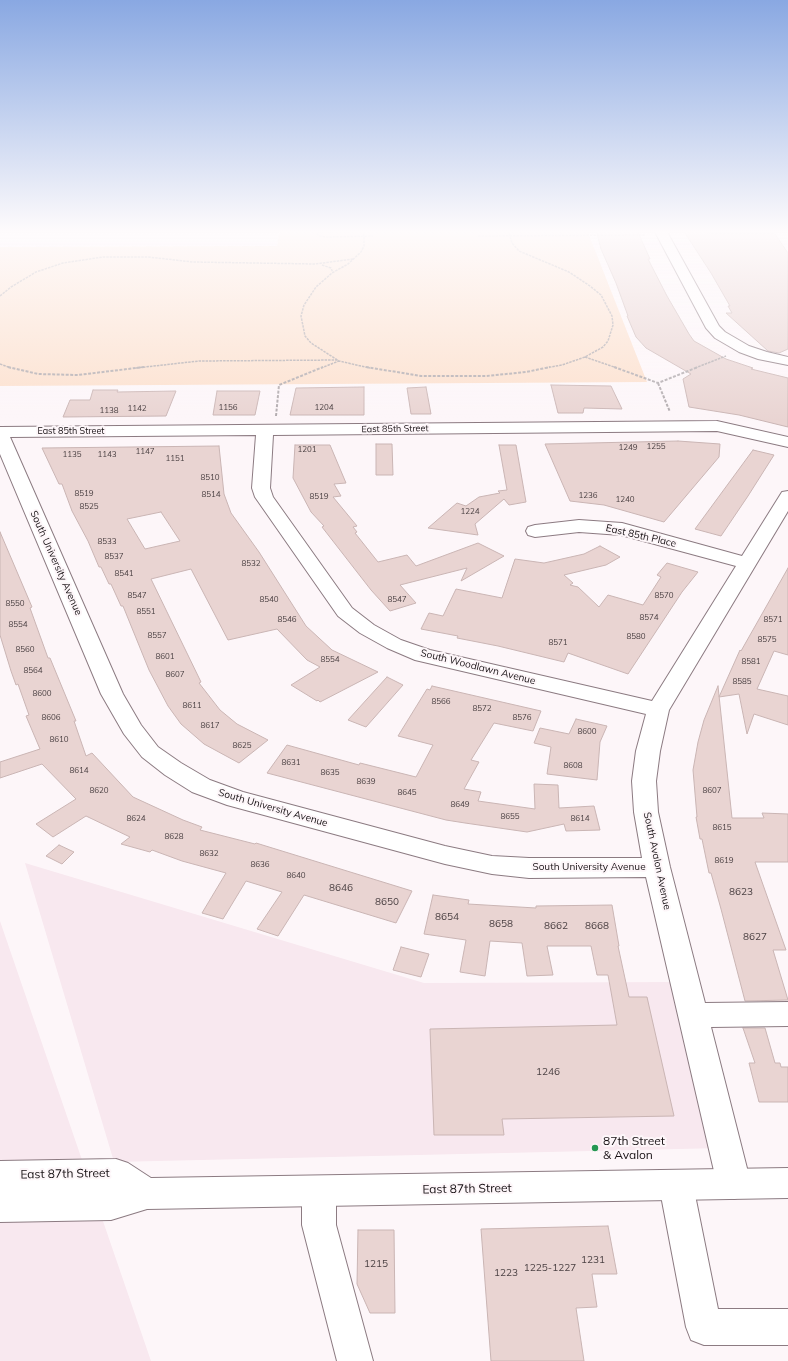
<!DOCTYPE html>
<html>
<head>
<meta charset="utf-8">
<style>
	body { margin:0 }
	canvas { display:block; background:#fdf6f9 }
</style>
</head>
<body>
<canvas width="788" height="1361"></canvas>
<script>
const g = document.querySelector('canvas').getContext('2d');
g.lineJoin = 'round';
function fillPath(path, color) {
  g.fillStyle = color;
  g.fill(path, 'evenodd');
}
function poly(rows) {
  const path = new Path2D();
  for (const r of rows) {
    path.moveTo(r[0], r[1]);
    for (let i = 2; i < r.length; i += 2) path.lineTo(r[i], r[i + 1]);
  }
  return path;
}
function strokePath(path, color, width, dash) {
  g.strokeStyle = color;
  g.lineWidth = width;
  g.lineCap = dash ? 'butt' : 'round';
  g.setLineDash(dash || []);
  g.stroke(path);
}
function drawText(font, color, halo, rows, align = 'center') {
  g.font = font + ' Mulish,sans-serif';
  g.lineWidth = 4;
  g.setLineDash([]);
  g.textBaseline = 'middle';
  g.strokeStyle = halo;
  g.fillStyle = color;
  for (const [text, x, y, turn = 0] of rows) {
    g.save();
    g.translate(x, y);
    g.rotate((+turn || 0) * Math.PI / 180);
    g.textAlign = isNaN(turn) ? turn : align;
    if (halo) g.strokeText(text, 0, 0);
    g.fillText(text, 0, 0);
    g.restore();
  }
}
const built = poly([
	[25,863,424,983,680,982,722,1148,114,1162],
	[0,921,151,1361,0,1361]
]);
const green = poly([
	[280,230,587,230,647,382,0,386,0,247,277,246]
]);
const building = poly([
	[596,230,637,230,650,259,648,259,667,296,689,334,694,341,726,359,753,368,751,369,788,378,788,427,739,415,689,407,683,379,691,374,646,348,636,337,627,316,628,316,616,283,601,249,596,230],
	[683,230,706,230,708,234,775,234,788,253,788,349,779,353,768,351,726,313,732,313,728,306,730,306,711,273,683,230],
	[551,385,611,386,622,409,584,408,583,413,558,413,551,385],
	[364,387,364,415,290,415,296,388,364,387],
	[426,387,431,414,411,414,407,388,426,387],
	[93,390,118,390,117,392,176,391,166,416,63,417,70,400,90,400,93,390],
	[217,391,260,391,255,415,213,415,217,391],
	[678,441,720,444,719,457,664,522,604,505,570,501,545,444,678,441],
	[376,444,392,444,393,475,376,475,376,444],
	[295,445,330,445,346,483,334,484,341,496,333,497,357,526,353,527,357,532,355,533,378,562,407,555,416,566,478,543,504,556,461,581,467,568,400,585,416,603,390,611,371,590,322,527,324,526,311,512,293,478,295,445],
	[499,445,516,445,526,502,509,505,504,499,475,524,478,535,428,528,457,503,466,506,479,497,500,493,498,491,507,490,499,445],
	[219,446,224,494,231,513,259,552,306,626,332,650,378,672,320,702,318,700,317,701,291,685,320,667,307,660,277,629,228,640,191,569,151,579,201,682,199,683,220,710,237,724,268,740,239,763,204,744,181,724,168,706,149,670,123,606,121,606,111,584,109,584,101,567,99,567,88,541,72,511,62,484,59,484,42,448,219,446],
	[161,512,180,541,145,549,127,519,161,512],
	[753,450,774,455,748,496,721,536,695,529,753,450],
	[0,532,32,607,30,608,48,658,50,658,76,721,74,721,86,756,92,753,133,797,183,820,202,827,200,830,255,844,256,843,412,891,396,923,304,895,278,936,257,929,282,892,246,881,223,919,202,913,226,873,182,861,152,850,150,852,121,844,130,837,86,816,53,837,36,824,76,799,42,764,0,778,0,762,40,749,26,716,29,715,18,684,16,685,11,671,0,635,0,532],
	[600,546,620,557,606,565,564,575,573,583,570,585,578,587,599,607,608,595,643,605,661,577,657,575,667,563,698,572,682,592,628,674,568,653,564,662,498,646,457,638,458,636,421,629,429,613,443,616,456,589,502,598,515,559,544,563,584,554,600,546],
	[788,568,788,655,774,651,757,689,788,696,788,725,754,714,747,734,739,694,719,697,740,650,741,651,788,568],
	[387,677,403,685,366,727,348,720,387,677],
	[432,686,541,711,533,731,494,723,471,760,479,762,464,789,481,792,478,801,535,809,534,784,558,785,559,808,594,806,600,830,566,831,564,824,527,832,465,823,446,820,267,773,287,745,359,765,360,763,416,777,433,745,398,736,427,689,430,690,432,686],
	[718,686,732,818,764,818,762,813,788,814,788,862,755,862,786,950,773,950,788,1000,745,1001,721,909,711,873,709,873,702,839,700,839,696,817,697,817,693,770,698,742,704,720,718,686],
	[576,719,607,726,600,742,597,780,547,774,551,747,534,743,540,728,569,734,576,719],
	[59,845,74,852,62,864,46,856,59,845],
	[433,895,469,900,468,904,536,908,536,906,612,905,619,946,618,946,629,997,647,997,674,1116,502,1119,504,1135,434,1135,430,1029,617,1025,608,975,597,975,591,946,547,946,553,975,527,976,522,943,490,941,485,976,460,972,466,940,424,934,433,895],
	[401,947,429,954,421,977,393,970,401,947],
	[743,1028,765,1028,775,1063,780,1063,781,1067,788,1067,788,1102,759,1102,749,1063,755,1063,743,1028],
	[608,1226,617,1274,592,1274,597,1307,576,1308,584,1361,491,1361,481,1229,608,1226],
	[358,1230,394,1230,395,1313,370,1313,357,1284,358,1230]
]);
const pathFar1 = poly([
	[364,230,364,246,361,252,348,264,332,273,316,287,304,305,301,316,305,336,311,343,339,361,370,368],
	[476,230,522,230],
	[508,230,512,243,519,251,569,272,590,286,601,295,612,316,613,325,608,341,603,347,585,357,562,365,545,368],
	[373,231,320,232,317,234,319,236,327,237,373,236],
	[478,236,645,235],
	[322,265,331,268,333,273],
	[0,296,11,287,36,272,63,263,103,257,148,257,193,262,315,264,353,259],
	[585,357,617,368],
	[0,364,11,368],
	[136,368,199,361,338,360],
	[321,368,339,361],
	[695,368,726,356]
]);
const path = poly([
	[8,367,38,374,78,375,144,367],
	[366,367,421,376,486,376,526,372,550,367],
	[614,367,658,383,698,367],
	[658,383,670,412],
	[276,416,279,385,323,367]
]);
const minor = poly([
	[654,230,666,230,719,326,725,332,749,346,767,352,788,357,788,365,758,359,739,352,715,338,706,328,654,230],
	[717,421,788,437,788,447,717,431,273,435,270,488,273,497,352,608,374,625,401,640,430,650,652,701,736,566,621,535,579,532,535,537,528,535,526,531,528,527,535,525,579,520,622,523,742,556,782,492,788,491,788,511,669,710,660,751,656,781,658,812,670,867,705,1003,788,1002,788,1026,711,1027,751,1184,746,1195,734,1199,722,1195,717,1184,646,877,529,878,492,874,445,864,227,805,192,792,165,775,142,757,124,734,101,694,0,454,0,427,717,421],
	[256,435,252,488,255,497,338,616,360,633,387,648,415,660,646,714,636,751,632,781,634,812,642,858,529,858,492,856,445,846,243,792,210,780,181,763,158,747,141,725,123,694,10,437,256,435],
	[676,1170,688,1174,693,1185,718,1309,788,1309,788,1345,704,1345,691,1340,686,1327,659,1185,664,1174,676,1170],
	[319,1176,331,1180,336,1191,336,1225,373,1361,337,1361,302,1225,302,1191,307,1180,319,1176]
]);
const major = poly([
	[116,1159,128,1163,151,1178,788,1168,788,1198,147,1209,111,1220,0,1222,0,1161,116,1159]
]);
const markers = [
	[595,1148,4,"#259752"]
];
const numberNames = [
	["1156",228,408],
	["1204",324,408],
	["1142",137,409],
	["1138",109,411],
	["1255",656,447],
	["1249",628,448],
	["1201",307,450],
	["1147",145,452],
	["1135",72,455],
	["1143",107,455],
	["1151",175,459],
	["8510",210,478],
	["8519",84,494],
	["8514",211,495],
	["1236",588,496],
	["8519",319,497],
	["1240",625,500],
	["8525",89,507],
	["1224",470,512],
	["8533",107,542],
	["8537",114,557],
	["8532",251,564],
	["8541",124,574],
	["8547",137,596],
	["8570",664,596],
	["8540",269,600],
	["8547",397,600],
	["8550",15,604],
	["8551",146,612],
	["8574",649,618],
	["8546",287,620],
	["8571",773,620],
	["8554",18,625],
	["8557",157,636],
	["8580",636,637],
	["8575",767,640],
	["8571",558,643],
	["8560",25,650],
	["8601",165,657],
	["8554",330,660],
	["8581",751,662],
	["8564",33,671],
	["8607",175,675],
	["8585",742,682],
	["8600",42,694],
	["8566",441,702],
	["8611",192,706],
	["8572",482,709],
	["8606",51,718],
	["8576",522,718],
	["8617",210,726],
	["8600",587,732],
	["8610",59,740],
	["8625",242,746],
	["8631",291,763],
	["8608",573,766],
	["8614",79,771],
	["8635",330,773],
	["8639",366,782],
	["8620",99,791],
	["8607",712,791],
	["8645",407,793],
	["8649",460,805],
	["8655",510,817],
	["8624",136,819],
	["8614",580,819],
	["8615",722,828],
	["8628",174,837],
	["8632",209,854],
	["8619",724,861],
	["8636",260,865],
	["8640",296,876]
];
const farStreetnames = [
	["East 85th Street",395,429,-1],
	["East 85th Street",71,431]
];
const streetNames = [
	["East 85th Place",641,536,13],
	["South University Avenue",56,563,66],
	["South Woodlawn Avenue",478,667,14],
	["South University Avenue",273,808,16],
	["South Avalon Avenue",657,861,78],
	["South University Avenue",589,867]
];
const nearNumbernames = [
	["8646",341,888],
	["8623",741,892],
	["8650",387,902],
	["8654",447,917],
	["8658",501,924],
	["8662",556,926],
	["8668",597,926],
	["8627",755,937],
	["1246",548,1072],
	["1231",593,1260],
	["1215",376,1264],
	["1225-1227",550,1268],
	["1223",506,1273]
];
const nearPoinames = [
	["87th Street",603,1141],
	["& Avalon",603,1155]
];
const nearStreetnames = [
	["East 87th Street",65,1174,-1],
	["East 87th Street",467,1189,-1]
];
fillPath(built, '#f8e8ef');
fillPath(green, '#fce0cd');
fillPath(building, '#e9d4d2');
strokePath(building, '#cab5b4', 1);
strokePath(minor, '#8c7b82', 2);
strokePath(major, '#8c7b82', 2);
strokePath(pathFar1, '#b1abae', 1.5, [2.5, 1]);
strokePath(path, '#b1abae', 2, [3, 1.5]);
fillPath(minor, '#fff');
fillPath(major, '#fff');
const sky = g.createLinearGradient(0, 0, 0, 421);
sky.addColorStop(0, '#89a8e2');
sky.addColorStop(0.55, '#fefbfc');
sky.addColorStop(1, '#fefbfc00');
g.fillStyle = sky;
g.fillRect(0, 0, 788, 421);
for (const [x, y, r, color] of markers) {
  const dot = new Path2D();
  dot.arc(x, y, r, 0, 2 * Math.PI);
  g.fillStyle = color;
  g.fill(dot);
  strokePath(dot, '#fdf6f9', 1.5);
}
drawText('8px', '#4b4143', null, numberNames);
drawText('9px', '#161013', '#fdf6f9', farStreetnames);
drawText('10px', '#161013', '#fdf6f9', streetNames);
drawText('10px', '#4b4143', null, nearNumbernames);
drawText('12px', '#161013', '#fdf6f9', nearPoinames, 'left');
drawText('12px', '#161013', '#fdf6f9', nearStreetnames);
</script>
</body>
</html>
